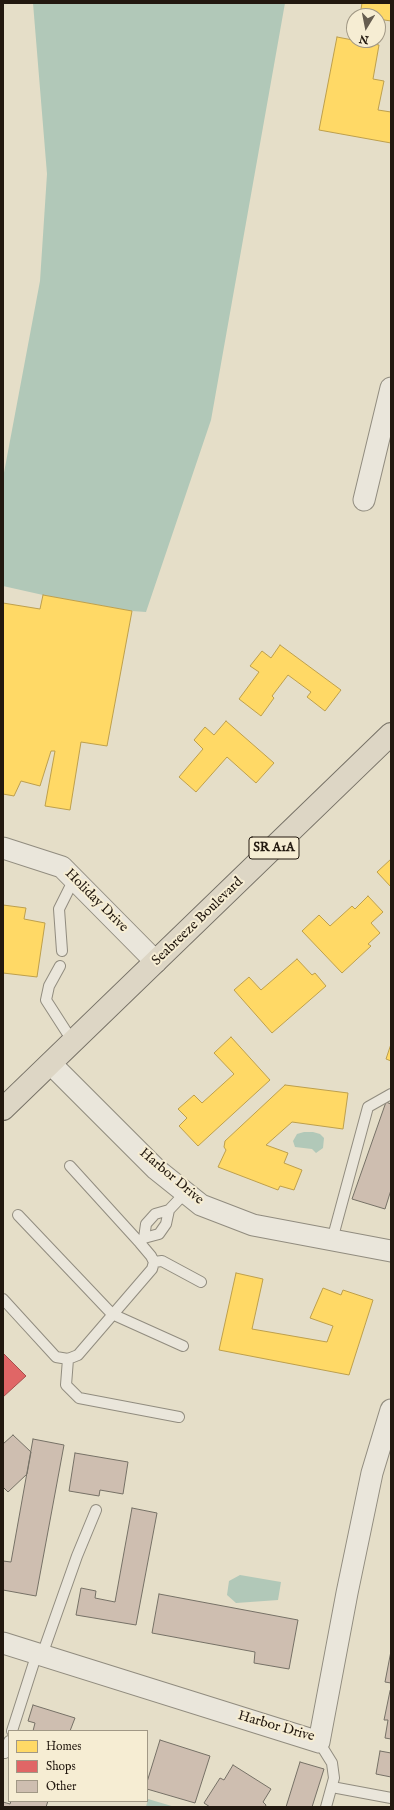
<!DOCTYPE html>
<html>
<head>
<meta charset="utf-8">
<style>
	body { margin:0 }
	#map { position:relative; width:394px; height:1810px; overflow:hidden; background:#e5dec8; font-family:"IM FELL English",serif }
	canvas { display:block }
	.frame { position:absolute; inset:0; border:4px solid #22180f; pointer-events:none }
	.legend { position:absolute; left:8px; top:1730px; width:140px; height:72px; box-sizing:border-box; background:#f6edd3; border:1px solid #a19885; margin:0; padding:5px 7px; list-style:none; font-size:12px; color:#22180f }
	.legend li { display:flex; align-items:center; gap:8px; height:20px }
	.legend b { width:20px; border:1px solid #a19885 }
	.north { position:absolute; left:346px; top:8px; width:40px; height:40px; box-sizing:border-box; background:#f6edd3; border:1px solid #a19885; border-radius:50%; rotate:190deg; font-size:11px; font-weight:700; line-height:16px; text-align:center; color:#22180f }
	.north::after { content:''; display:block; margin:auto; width:14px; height:18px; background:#665d50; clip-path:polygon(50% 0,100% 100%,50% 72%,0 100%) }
</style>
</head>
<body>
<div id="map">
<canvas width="394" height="1810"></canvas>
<div class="frame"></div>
<ul class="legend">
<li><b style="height:11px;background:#ffd966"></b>Homes</li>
<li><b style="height:11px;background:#e06666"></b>Shops</li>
<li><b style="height:11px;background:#cebeb0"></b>Other</li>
</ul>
<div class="north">N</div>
</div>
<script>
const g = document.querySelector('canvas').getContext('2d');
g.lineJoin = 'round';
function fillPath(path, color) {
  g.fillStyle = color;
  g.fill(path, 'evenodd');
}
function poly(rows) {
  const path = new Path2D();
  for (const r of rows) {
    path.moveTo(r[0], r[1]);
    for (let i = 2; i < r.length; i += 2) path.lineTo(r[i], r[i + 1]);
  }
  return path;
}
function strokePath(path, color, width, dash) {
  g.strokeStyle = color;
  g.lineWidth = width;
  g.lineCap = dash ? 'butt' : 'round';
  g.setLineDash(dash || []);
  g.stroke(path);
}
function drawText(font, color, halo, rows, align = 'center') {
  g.font = font + ' "IM FELL English",serif';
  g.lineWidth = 4;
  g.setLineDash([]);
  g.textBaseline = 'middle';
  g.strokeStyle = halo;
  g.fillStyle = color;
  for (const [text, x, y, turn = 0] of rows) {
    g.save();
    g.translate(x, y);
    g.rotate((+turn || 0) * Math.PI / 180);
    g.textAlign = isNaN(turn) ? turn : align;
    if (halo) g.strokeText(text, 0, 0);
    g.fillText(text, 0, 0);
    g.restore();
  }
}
const water = poly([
	[33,3,285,3,211,420,146,612,132,611,43,595,3,586,3,478,40,281,47,174],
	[304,1132,313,1132,320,1134,324,1138,323,1148,316,1153,312,1149,295,1147,293,1141,297,1134],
	[240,1575,281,1582,278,1600,236,1603,227,1595,229,1581],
	[148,1799,175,1807,146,1807]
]);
const homes = poly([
	[362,3,391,3,391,21,378,19,378,16,360,16,362,3],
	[337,37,379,45,373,79,384,81,378,110,391,112,391,143,319,130,337,37],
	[43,595,132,611,107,746,81,742,70,810,45,806,55,751,51,751,40,786,21,781,14,796,3,794,3,603,40,609,43,595],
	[280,645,341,690,325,711,307,697,311,692,288,675,272,696,274,698,261,716,239,699,259,672,250,666,262,651,271,658,280,645],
	[226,721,274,763,256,783,227,757,196,792,179,777,203,749,194,740,205,727,214,735,226,721],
	[391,859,391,887,377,872,391,859],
	[368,896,383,912,371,923,380,933,368,944,371,946,342,973,302,931,319,915,330,926,352,906,355,909,368,896],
	[3,905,26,908,24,919,45,923,37,977,3,973,3,975,3,905],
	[297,959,312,975,315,973,326,986,272,1033,234,990,249,977,261,990,297,959],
	[231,1037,270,1080,198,1146,179,1126,187,1118,178,1109,194,1095,202,1103,234,1074,214,1053,231,1037],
	[391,1044,391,1061,386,1059,391,1044],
	[285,1085,348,1093,343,1129,292,1122,266,1145,288,1153,284,1163,302,1170,294,1190,280,1186,278,1190,218,1167,226,1150,224,1147,225,1141,285,1085],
	[236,1273,263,1279,252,1329,327,1342,333,1326,310,1318,323,1288,341,1295,343,1290,373,1300,349,1375,219,1350,236,1273]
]);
const shops = poly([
	[3,1353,26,1376,3,1397,3,1353]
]);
const building = poly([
	[386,1102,391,1104,391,1190,385,1209,352,1199,386,1102],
	[13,1435,31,1452,27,1474,8,1492,3,1487,3,1444,13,1435],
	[33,1439,64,1445,36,1596,3,1590,3,1561,11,1562,33,1439],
	[75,1453,128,1462,123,1494,100,1490,99,1496,69,1491,75,1453],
	[132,1508,157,1513,136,1625,76,1615,81,1588,96,1591,95,1598,115,1602,132,1508],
	[159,1594,298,1620,289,1669,254,1663,255,1652,152,1633,159,1594],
	[391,1651,391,1683,385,1682,391,1651],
	[390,1691,391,1692,391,1739,385,1738,388,1720,384,1720,390,1691],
	[33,1705,75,1718,70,1731,33,1731,35,1723,28,1721,33,1705],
	[160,1740,210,1756,195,1803,147,1789,147,1782,160,1740],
	[380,1751,391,1753,391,1777,376,1774,380,1751],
	[300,1762,324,1769,312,1807,286,1807,300,1762],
	[233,1765,271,1789,263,1802,266,1805,265,1807,210,1807,204,1803,220,1778,224,1780,233,1765],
	[11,1801,48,1801,46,1807,3,1807,3,1802,10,1804,11,1801]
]);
const service = poly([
	[62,951,59,909,74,879],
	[60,966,49,986,46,1000,73,1042],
	[70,1166,140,1243],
	[18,1215,112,1314,183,1346],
	[144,1238,146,1224,155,1214,169,1210,186,1192],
	[332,1240,368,1107,391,1094],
	[154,1262,162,1261,201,1282],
	[3,1299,56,1357,68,1359,78,1355,152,1269,154,1262,151,1256,140,1243,144,1238,159,1234,166,1224,169,1210],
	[68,1359,66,1385,79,1398,179,1417],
	[42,1655,77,1556,96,1510],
	[12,1731,37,1653],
	[319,1742,332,1763,334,1778,326,1807],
	[5,1753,9,1741],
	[332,1787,391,1798]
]);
const minor = poly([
	[364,500,391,388],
	[3,848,62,867,156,962],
	[51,1064,156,1169,201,1205,253,1225,391,1251],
	[3,1643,319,1742,347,1593,372,1473,391,1410]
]);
const primary = poly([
	[3,1109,391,734]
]);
const shields = [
	[274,848,50]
];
const shieldNames = [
	["SR A1A",274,848]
];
const streetNames = [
	["Holiday Drive",96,901,45],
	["Seabreeze Boulevard",198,922,-44],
	["Harbor Drive",171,1177,40],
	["Harbor Drive",276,1727,16]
];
fillPath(water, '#b1c8b8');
fillPath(homes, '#ffd966');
strokePath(homes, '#bd9f4c', 1);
fillPath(shops, '#e06666');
strokePath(shops, '#a74f4c', 1);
fillPath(building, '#cebeb0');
strokePath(building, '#767166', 1);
strokePath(service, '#918c7f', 12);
strokePath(minor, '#918c7f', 23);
strokePath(primary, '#767166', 24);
strokePath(service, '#eae6db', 10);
strokePath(minor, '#eae6db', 21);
strokePath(primary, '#ddd6c5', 22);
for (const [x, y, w] of shields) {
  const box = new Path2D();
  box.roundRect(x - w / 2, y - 11, w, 22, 3);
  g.fillStyle = '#f6edd3';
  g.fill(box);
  strokePath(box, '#22180f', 1);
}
drawText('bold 13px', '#22180f', null, shieldNames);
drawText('14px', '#22180f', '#f6edd3', streetNames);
</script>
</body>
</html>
